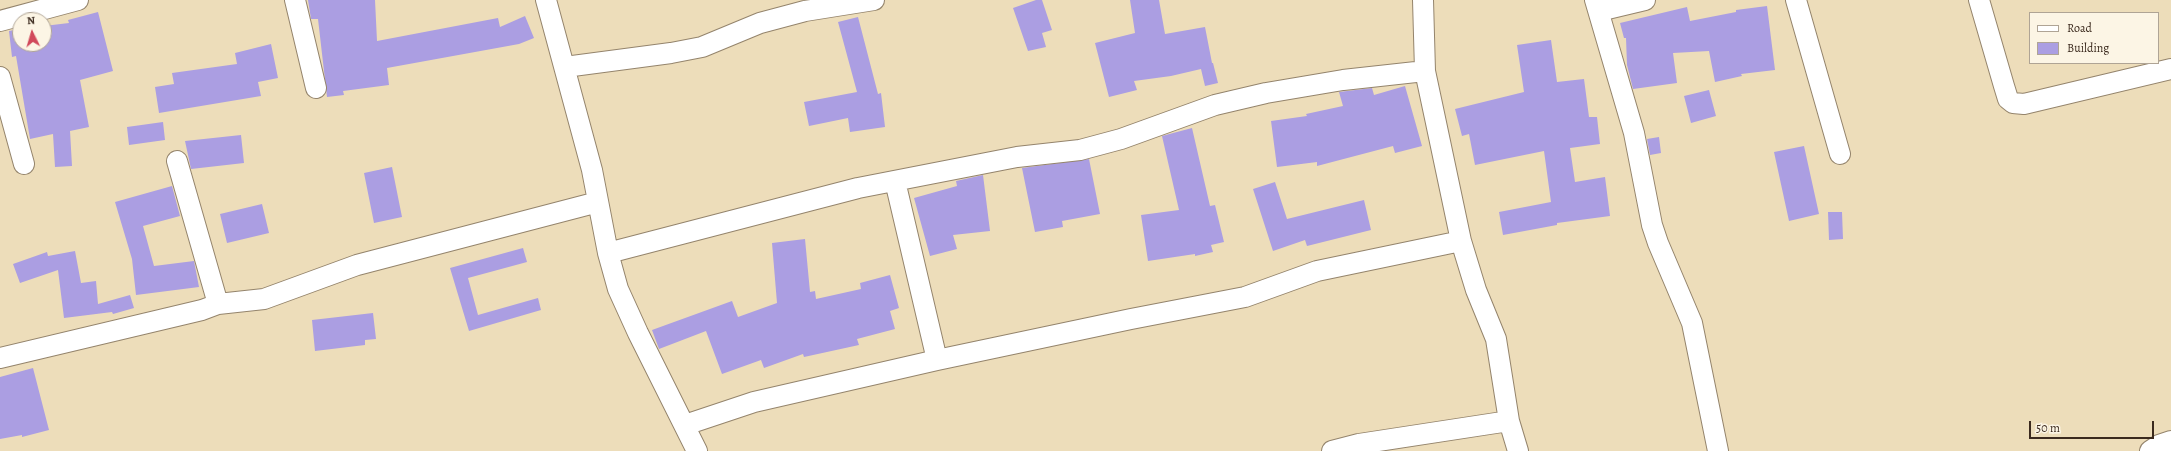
<!DOCTYPE html>
<html>
<head>
<meta charset="utf-8">
<style>
	body { margin:0 }
	#map { position:relative; width:2171px; height:451px; overflow:hidden; background:#edddba; font-family:Alegreya,serif }
	canvas { display:block }
	.legend { position:absolute; left:2029px; top:12px; width:130px; height:52px; box-sizing:border-box; background:#fcf5e5; border:1px solid #afa495; margin:0; padding:5px 7px; list-style:none; font-size:12px; color:#3b2a1e }
	.legend li { display:flex; align-items:center; gap:8px; height:20px }
	.legend b { width:20px; border:1px solid #afa495 }
	.north { position:absolute; left:12px; top:12px; width:40px; height:40px; box-sizing:border-box; background:#fcf5e5; border:1px solid #afa495; border-radius:50%; rotate:355deg; font-size:11px; font-weight:700; line-height:16px; text-align:center; color:#3b2a1e }
	.north::after { content:''; display:block; margin:auto; width:14px; height:18px; background:#d1495b; clip-path:polygon(50% 0,100% 100%,50% 72%,0 100%) }
	.scale { position:absolute; left:2029px; top:421px; width:125px; height:18px; box-sizing:border-box; border:2px solid #3b2a1e; border-top:0; padding-left:5px; font-size:12px; line-height:14px; white-space:nowrap; color:#3b2a1e; -webkit-text-stroke:3px #fcf5e5; paint-order:stroke }
</style>
</head>
<body>
<div id="map">
<canvas width="2171" height="451"></canvas>
<ul class="legend">
<li><b style="height:5px;background:#fff"></b>Road</li>
<li><b style="height:11px;background:#ab9ee2"></b>Building</li>
</ul>
<div class="north">N</div>
<div class="scale">50 m</div>
</div>
<script>
const g = document.querySelector('canvas').getContext('2d');
g.lineJoin = 'round';
function fillPath(path, color) {
  g.fillStyle = color;
  g.fill(path, 'evenodd');
}
function poly(rows) {
  const path = new Path2D();
  for (const r of rows) {
    path.moveTo(r[0], r[1]);
    for (let i = 2; i < r.length; i += 2) path.lineTo(r[i], r[i + 1]);
  }
  return path;
}
function strokePath(path, color, width, dash) {
  g.strokeStyle = color;
  g.lineWidth = width;
  g.lineCap = dash ? 'butt' : 'round';
  g.setLineDash(dash || []);
  g.stroke(path);
}
const building = poly([
	[308,0,375,0,377,41,498,18,500,27,525,16,534,38,519,44,387,68,389,85,343,91,344,95,327,97,318,19,311,19],
	[1036,0,1042,0,1052,30,1042,33,1046,47,1028,51,1013,8],
	[1130,0,1159,0,1165,34,1205,27,1212,63,1213,63,1218,83,1205,86,1201,69,1171,76,1134,81,1137,90,1109,97,1095,43,1135,33],
	[1767,6,1775,70,1741,74,1742,76,1715,82,1709,51,1673,53,1677,83,1633,89,1627,65,1626,38,1624,38,1620,23,1687,7,1690,21,1736,12,1736,10],
	[98,12,113,71,80,80,89,127,70,131,72,166,55,167,53,134,30,139,16,56,12,57,9,31,20,29,20,44,44,44,44,26,69,23,68,20],
	[858,17,878,94,881,93,885,127,850,132,848,118,809,126,804,102,857,92,838,22],
	[1551,40,1557,82,1584,79,1589,117,1597,117,1600,144,1570,148,1575,182,1605,177,1610,216,1557,223,1557,225,1503,235,1499,212,1551,202,1544,151,1475,165,1469,134,1462,136,1455,109,1524,92,1517,45],
	[271,44,278,78,258,82,261,96,159,113,155,87,174,84,172,73,237,64,235,53],
	[1405,86,1422,146,1395,153,1393,146,1317,166,1317,162,1277,167,1271,121,1307,116,1306,114,1343,106,1339,92,1372,88,1374,95],
	[1709,90,1716,116,1691,123,1684,96],
	[163,122,165,140,129,145,127,127],
	[1192,128,1210,206,1215,205,1224,242,1211,245,1213,252,1195,256,1195,254,1148,261,1141,215,1179,210,1162,136],
	[241,135,244,163,191,169,185,141],
	[1659,137,1661,153,1650,155,1647,139],
	[1804,146,1819,214,1789,221,1774,152],
	[1089,159,1100,214,1062,221,1063,227,1035,232,1022,168],
	[392,167,402,217,374,223,364,173],
	[983,175,990,231,953,235,957,249,930,256,914,198,957,186,956,181],
	[1275,182,1287,219,1364,200,1371,230,1307,246,1305,240,1273,251,1253,189],
	[172,186,180,216,143,226,154,266,194,261,199,287,136,295,132,259,115,202],
	[262,204,269,233,227,243,220,214],
	[1828,212,1842,212,1843,239,1829,240],
	[805,239,810,292,815,291,816,299,861,289,860,283,890,275,899,308,890,311,895,329,857,339,859,345,804,357,803,354,764,368,761,360,722,374,706,331,659,349,652,330,732,301,738,317,777,303,772,243],
	[523,248,527,262,468,278,478,315,538,298,541,310,469,331,450,268],
	[75,251,81,283,96,281,98,304,130,295,134,308,113,314,112,312,64,318,58,270,20,283,13,264,47,252,48,256],
	[373,313,376,339,365,340,365,345,315,351,312,320],
	[33,368,49,430,22,437,22,435,0,439,0,377]
]);
const minor = poly([
	[295,0,316,88],
	[546,0,592,170,608,253,618,289,638,333,697,451],
	[1423,0,1425,71,1435,118,1461,241,1476,290,1496,339,1509,421,1518,451],
	[1595,0,1634,133,1652,225,1658,243,1692,323,1718,451],
	[1796,0,1840,154],
	[1979,0,2004,86,2008,99,2013,103,2024,104,2171,69],
	[1599,11,1645,0],
	[0,21,78,0],
	[565,67,671,53,702,47,760,23,805,11,874,0],
	[0,77,24,164],
	[177,161,218,304],
	[895,181,937,360],
	[608,253,858,188,1017,157,1080,150,1121,139,1215,105,1266,93,1343,80,1425,71],
	[0,358,202,310,218,304,264,299,357,265,598,202],
	[685,425,754,402,937,360,1131,319,1245,297,1317,271,1461,241],
	[1332,451,1359,444,1509,421],
	[2150,451,2159,445,2171,441]
]);
fillPath(building, '#ab9ee2');
strokePath(minor, '#94846c', 22);
strokePath(minor, '#fff', 20);
</script>
</body>
</html>
